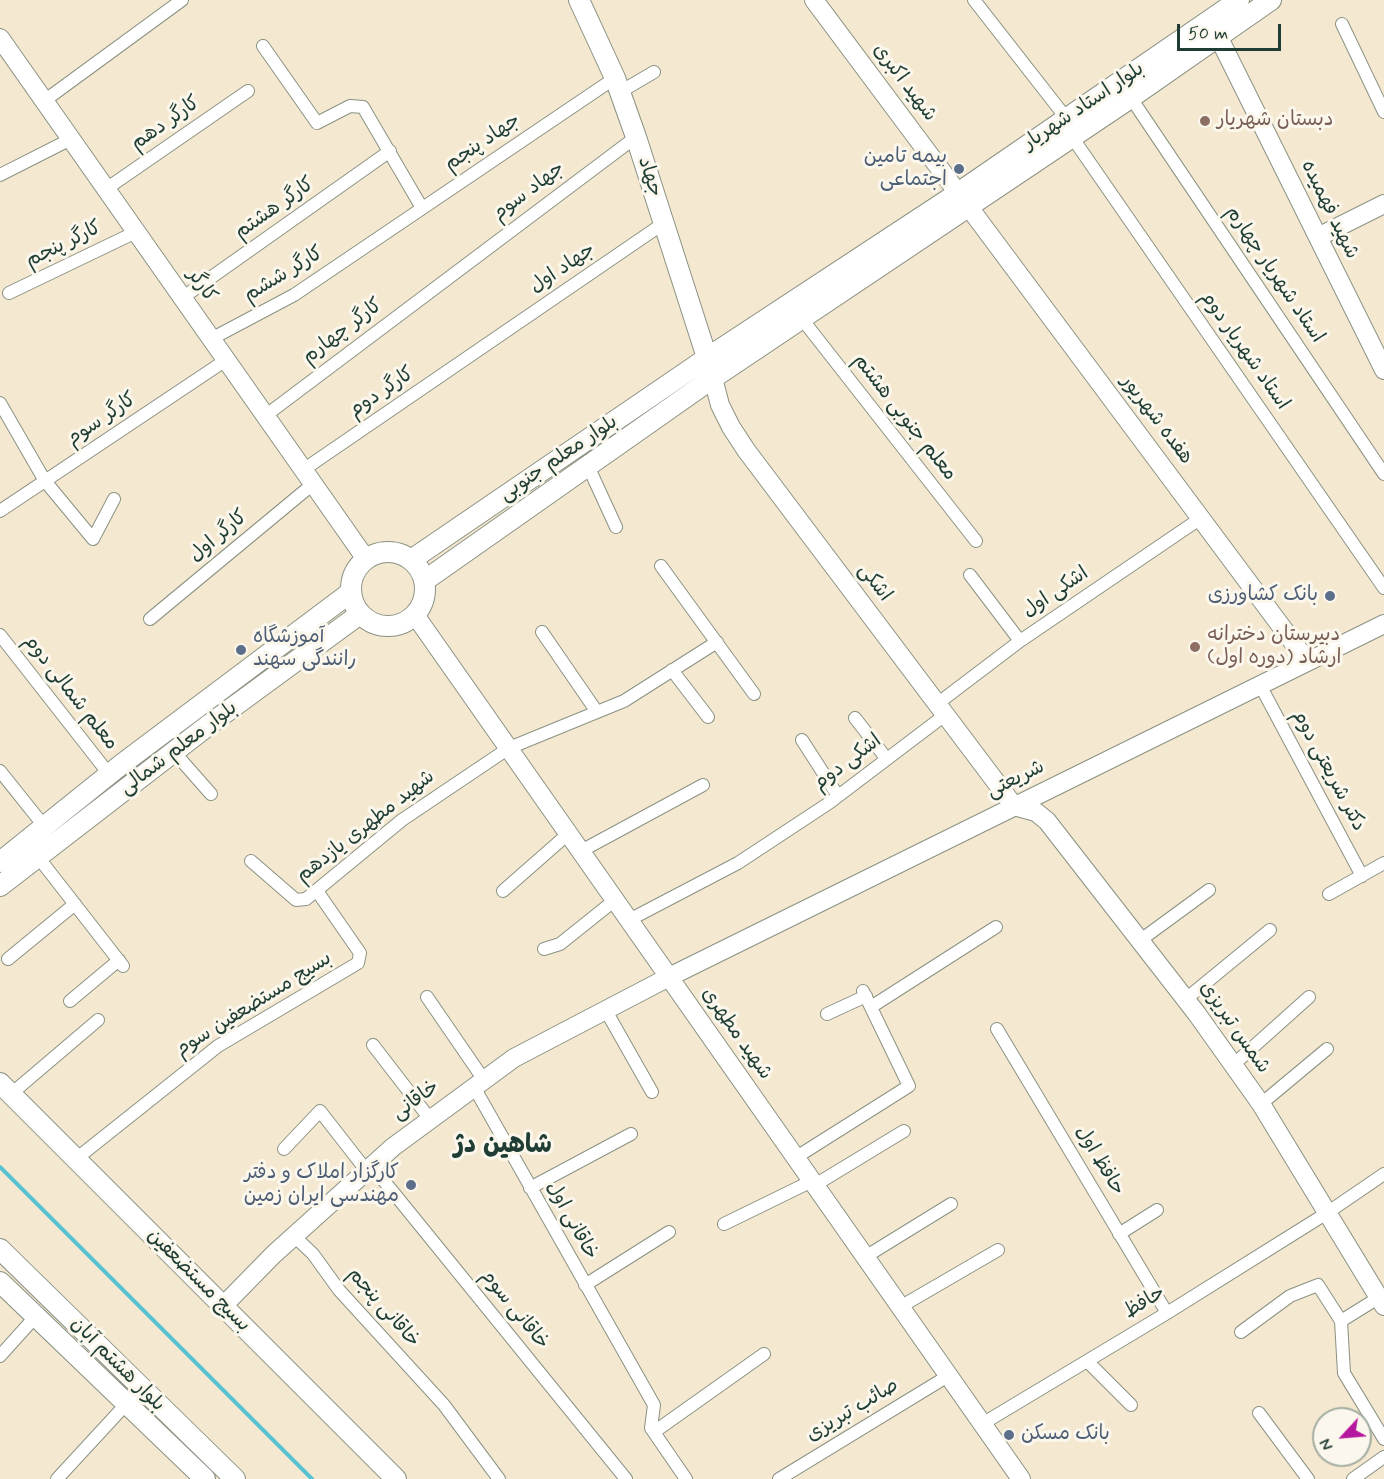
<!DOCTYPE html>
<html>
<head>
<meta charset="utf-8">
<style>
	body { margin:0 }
	#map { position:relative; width:1384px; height:1479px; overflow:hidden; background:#f5e8d1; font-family:Mynerve,sans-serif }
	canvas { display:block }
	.north { position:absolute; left:1312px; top:1407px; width:60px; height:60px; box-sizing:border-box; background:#fbf7ec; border:2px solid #a3ada2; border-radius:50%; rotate:244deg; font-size:16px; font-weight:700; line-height:24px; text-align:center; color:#1f3d34 }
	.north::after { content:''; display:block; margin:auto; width:21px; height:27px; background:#b5179e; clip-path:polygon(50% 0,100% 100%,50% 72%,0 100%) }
	.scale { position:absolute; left:1177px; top:24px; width:104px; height:27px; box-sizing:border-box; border:3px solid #1f3d34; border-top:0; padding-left:8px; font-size:18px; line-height:21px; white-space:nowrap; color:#1f3d34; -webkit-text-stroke:4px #fbf7ec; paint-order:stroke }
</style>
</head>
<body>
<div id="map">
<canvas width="1384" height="1479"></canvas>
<div class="north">N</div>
<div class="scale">50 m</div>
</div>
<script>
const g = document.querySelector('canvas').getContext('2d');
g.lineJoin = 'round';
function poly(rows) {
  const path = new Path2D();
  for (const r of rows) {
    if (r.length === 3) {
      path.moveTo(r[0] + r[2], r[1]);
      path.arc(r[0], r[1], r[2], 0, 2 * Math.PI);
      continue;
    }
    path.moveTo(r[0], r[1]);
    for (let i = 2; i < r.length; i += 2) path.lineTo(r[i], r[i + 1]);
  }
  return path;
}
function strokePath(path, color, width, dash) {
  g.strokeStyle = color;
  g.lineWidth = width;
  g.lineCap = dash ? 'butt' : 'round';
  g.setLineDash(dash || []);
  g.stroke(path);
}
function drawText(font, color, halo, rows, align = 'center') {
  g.font = font + ' Mynerve,"Playpen Sans Arabic",sans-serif';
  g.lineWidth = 6;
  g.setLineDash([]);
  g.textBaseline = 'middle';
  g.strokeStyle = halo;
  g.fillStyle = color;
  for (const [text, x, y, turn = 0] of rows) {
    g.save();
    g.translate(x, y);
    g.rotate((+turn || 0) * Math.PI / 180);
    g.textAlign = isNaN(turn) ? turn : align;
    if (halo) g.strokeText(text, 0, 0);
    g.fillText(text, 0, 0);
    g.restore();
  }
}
const stream = poly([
	[0,1167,312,1479]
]);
const street = poly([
	[974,0,1067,119],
	[1342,24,1384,112],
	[263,46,317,123,350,106,363,107,422,208],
	[620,92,654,72],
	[1131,98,1384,474],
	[44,101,182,0],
	[1072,137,1384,588],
	[0,175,71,139],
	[106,189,248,91],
	[9,293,136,232],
	[182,298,390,151],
	[802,319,976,541],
	[211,339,294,295,615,78],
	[0,403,45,481,93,539,114,499],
	[265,416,636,137],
	[588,466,616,527],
	[303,470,664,223],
	[0,511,226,360],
	[661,566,754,694],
	[970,575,1020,641],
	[150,619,313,484],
	[542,632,597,712],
	[0,635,109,774],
	[672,670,708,717],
	[1260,685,1362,876],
	[937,704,1020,641,1201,518],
	[855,718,886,758],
	[802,740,838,796],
	[174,752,211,794],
	[0,771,44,826],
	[581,851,703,785],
	[38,857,123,966],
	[251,861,296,900,306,899,402,820,509,748,624,701,717,642],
	[503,891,568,834],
	[1329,894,1384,863],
	[629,920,738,863,829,803,945,715],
	[1142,939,1209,890],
	[544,949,560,944,615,900],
	[8,959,75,904],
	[427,997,484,1080],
	[1186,999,1270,930],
	[70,1001,119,960],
	[871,1007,996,927],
	[605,1009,652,1092],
	[827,1014,866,996],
	[997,1029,1167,1313],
	[373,1045,430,1119],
	[1233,1065,1309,997],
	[474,1087,654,1405,651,1428,686,1479],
	[11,1094,98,1020],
	[1261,1104,1327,1049],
	[284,1149,320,1111,366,1170],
	[795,1158,909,1086,863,991],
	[76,1159,218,1046,358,963,360,953,317,891],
	[371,1165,626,1479],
	[815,1185,904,1131],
	[530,1188,631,1134],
	[724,1224,812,1181],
	[1119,1234,1157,1210],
	[294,1236,313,1254,339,1290,444,1405,499,1479],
	[865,1257,951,1204],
	[585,1285,669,1232],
	[1378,1298,1341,1321,1344,1373,1384,1439],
	[900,1307,998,1250],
	[1241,1332,1290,1296,1318,1285,1341,1321],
	[0,1356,36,1316],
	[1087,1361,1131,1405],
	[1259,1413,1308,1479],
	[982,1424,1167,1313,1327,1213,1384,1174],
	[654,1432,764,1354],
	[57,1479,141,1388],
	[779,1479,948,1376],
	[1353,1479,1384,1457]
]);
const secondary = poly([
	[814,0,958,193],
	[1213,26,1384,370],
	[0,38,366,559],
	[968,206,1307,661],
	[1318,237,1384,204],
	[713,378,720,405,731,427,746,450,1014,806,1036,812,1047,821,1197,1014,1261,1104,1384,1306],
	[415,615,1021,1479],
	[223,1306,274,1254,393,1147,514,1058,669,977,1384,624]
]);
const primary = poly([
	[579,0,615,78,636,137,711,370],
	[388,589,37],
	[411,560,707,358,958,193,1239,0],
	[424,581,713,378,1126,101,1271,0],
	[0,862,122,764,351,592],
	[0,886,210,724,360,614],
	[0,1083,396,1479],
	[0,1249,235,1479],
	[0,1282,205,1479]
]);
const markers = [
	[1205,121,6,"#8d6e63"],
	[959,169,6,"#5c6f8a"],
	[1330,596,6,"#5c6f8a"],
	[1195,647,6,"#8d6e63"],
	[241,650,6,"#5c6f8a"],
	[411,1185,6,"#5c6f8a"],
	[1009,1435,6,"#5c6f8a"]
];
const streetNames = [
	["شهید اکبری",904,83,53],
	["بلوار استاد شهریار",1084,107,-34],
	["کارگر دهم",166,124,-35],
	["جهاد پنجم",483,143,-34],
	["جهاد",649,177,72],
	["جهاد سوم",529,192,-37],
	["کارگر هشتم",275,209,-35],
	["شهید فهمیده",1329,210,64],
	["کارگر پنجم",64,245,-26],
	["جهاد اول",563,269,-34],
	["کارگر ششم",284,275,-31],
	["استاد شهریار چهارم",1274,275,56],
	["کارگر",201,286,55],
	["کارگر چهارم",343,332,-37],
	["استاد شهریار دوم",1244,351,55],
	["کارگر دوم",382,393,-34],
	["معلم جنوبی هشتم",904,418,52],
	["کارگر سوم",102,420,-34],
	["هفده شهریور",1156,420,53],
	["بلوار معلم جنوبی",559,459,-34],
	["کارگر اول",219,537,-40],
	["اشکی",874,583,53],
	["اشکی اول",1056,593,-34],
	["معلم شمالی دوم",70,693,52],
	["بلوار معلم شمالی",179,749,-37],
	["اشکی دوم",848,763,-37],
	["دکتر شریعتی دوم",1328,771,62],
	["شریعتی",1016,780,-26],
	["شهید مطهری یازدهم",366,827,-38],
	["بسیج مستضعفین سوم",254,1005,-32],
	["شمس تبریزی",1234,1028,55],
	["شهید مطهری",736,1034,55],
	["خاقانی",416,1101,-36],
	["حافظ اول",1099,1161,59],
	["خاقانی اول",571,1221,61],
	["بسیج مستضعفین",198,1281,45],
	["حافظ",1145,1303,-31],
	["خاقانی پنجم",383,1308,49],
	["خاقانی سوم",514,1310,51],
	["بلوار هشتم آبان",117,1365,45],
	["صائب تبریزی",853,1411,-31]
];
const educationNames = [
	["دبستان شهریار",1217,121],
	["دبیرستان دخترانه",1207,636],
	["ارشاد (دوره اول)",1207,659]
];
const serviceNames = [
	["بیمه تامین",947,158],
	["اجتماعی",947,181],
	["بانک کشاورزی",1318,596],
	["آموزشگاه",253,638,"left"],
	["رانندگی سهند",253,661,"left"],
	["کارگزار املاک و دفتر",399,1174],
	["مهندسی ایران زمین",399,1197],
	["بانک مسکن",1021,1435,"left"]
];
const districtNames = [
	["شاهین دژ",503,1147]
];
strokePath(stream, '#57c3d1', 4);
strokePath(street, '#8a9282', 14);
strokePath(secondary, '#8a9282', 20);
strokePath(primary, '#8a9282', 22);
strokePath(street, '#fff', 12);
strokePath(secondary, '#fff', 18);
strokePath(primary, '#fff', 20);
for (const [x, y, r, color] of markers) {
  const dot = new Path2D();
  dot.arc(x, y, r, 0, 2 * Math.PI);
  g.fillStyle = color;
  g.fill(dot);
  strokePath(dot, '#fbf7ec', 2);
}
drawText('20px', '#1f3d34', '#fbf7ec', streetNames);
drawText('20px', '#785e54', '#fbf7ec', educationNames, 'left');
drawText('20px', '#4e5e75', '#fbf7ec', serviceNames, 'right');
drawText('bold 26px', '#1f3d34', '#fbf7ec', districtNames);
</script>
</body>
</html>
